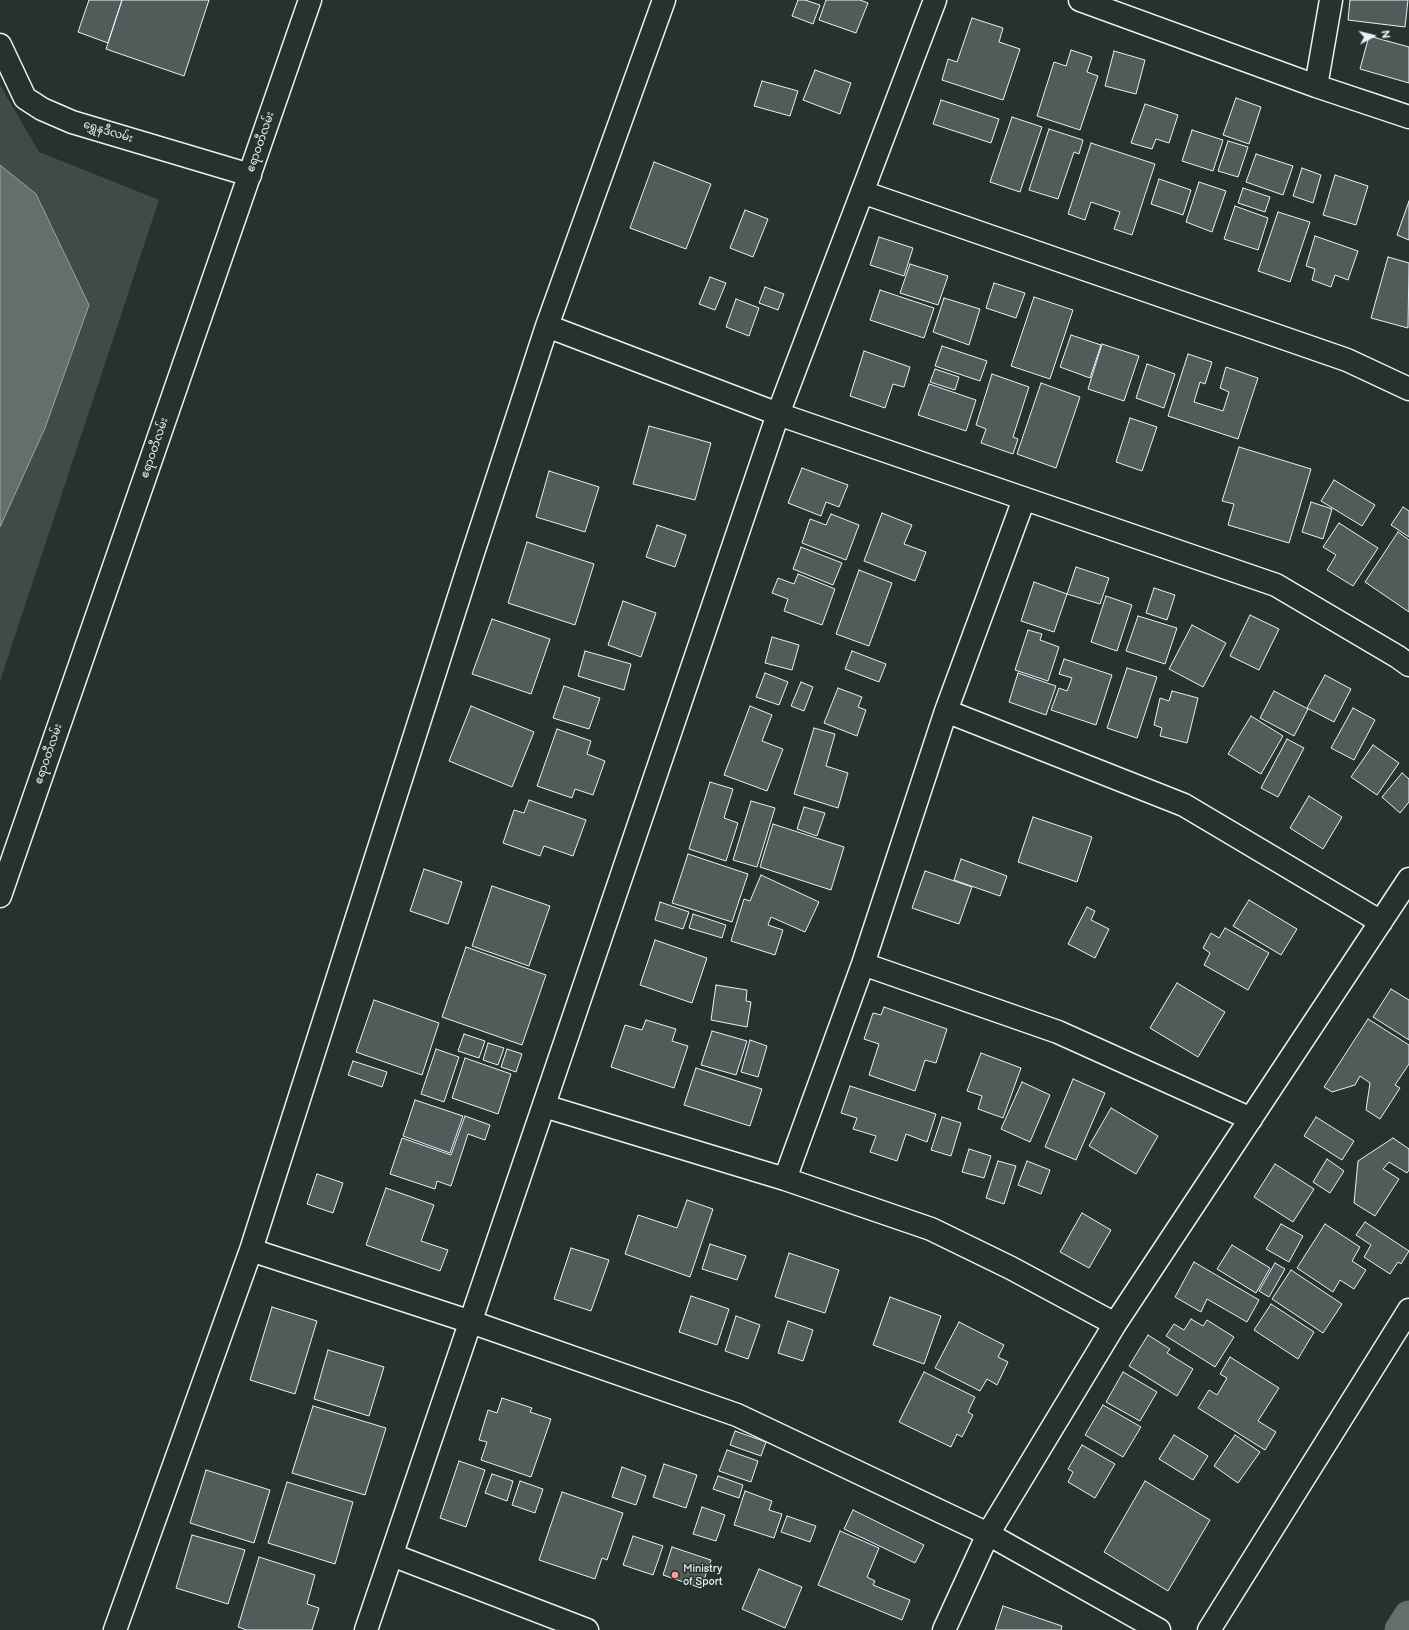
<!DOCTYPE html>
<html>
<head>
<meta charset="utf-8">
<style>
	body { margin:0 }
	#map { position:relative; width:1409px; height:1630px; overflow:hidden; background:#26332d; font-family:"Balsamiq Sans",sans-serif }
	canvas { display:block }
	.north { position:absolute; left:1353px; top:16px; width:40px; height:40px; -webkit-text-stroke:3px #26332d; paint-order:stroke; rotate:83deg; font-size:11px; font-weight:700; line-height:16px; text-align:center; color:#e8f1f8 }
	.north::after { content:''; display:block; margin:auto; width:14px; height:18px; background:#e8f1f8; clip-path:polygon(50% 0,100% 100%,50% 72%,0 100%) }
</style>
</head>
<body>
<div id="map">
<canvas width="1409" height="1630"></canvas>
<div class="north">N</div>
</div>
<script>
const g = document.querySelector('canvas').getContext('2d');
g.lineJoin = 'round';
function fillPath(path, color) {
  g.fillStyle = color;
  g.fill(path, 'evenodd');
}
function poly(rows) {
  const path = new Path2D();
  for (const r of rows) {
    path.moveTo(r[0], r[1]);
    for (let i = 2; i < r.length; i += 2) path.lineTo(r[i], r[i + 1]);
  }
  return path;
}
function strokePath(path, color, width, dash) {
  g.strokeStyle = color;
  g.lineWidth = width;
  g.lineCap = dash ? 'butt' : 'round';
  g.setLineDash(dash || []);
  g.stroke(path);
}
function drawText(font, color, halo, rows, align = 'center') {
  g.font = font + ' "Balsamiq Sans","Noto Sans Myanmar",sans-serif';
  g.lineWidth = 3;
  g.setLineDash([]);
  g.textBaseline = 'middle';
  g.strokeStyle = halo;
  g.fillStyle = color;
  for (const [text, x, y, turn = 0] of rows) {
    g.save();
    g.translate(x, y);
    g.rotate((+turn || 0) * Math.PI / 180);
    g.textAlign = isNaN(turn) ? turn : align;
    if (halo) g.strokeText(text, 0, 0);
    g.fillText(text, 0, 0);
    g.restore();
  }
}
const green = poly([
	[0,85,39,152,159,200,0,681]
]);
const water = poly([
	[0,165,36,194,89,305,45,428,0,527,0,165]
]);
const canal = poly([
	[1400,1630,1409,1616]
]);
const building = poly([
	[89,0,122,0,108,43,78,32,89,0],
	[122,0,209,0,184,76,106,49,122,0],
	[798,0,805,0,820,5,813,24,792,16,798,0],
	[826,0,860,0,868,3,856,33,819,20,826,0],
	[1350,0,1408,0,1405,27,1348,20,1350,0],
	[972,18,1003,28,999,42,1020,49,1003,100,942,80,948,59,957,62,972,18],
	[1369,36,1409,47,1409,83,1360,69,1369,36],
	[1071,50,1092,57,1087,72,1098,76,1080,130,1037,116,1054,62,1066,66,1071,50],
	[1114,51,1145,60,1136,94,1105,86,1114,51],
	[815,70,851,83,840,114,803,100,815,70],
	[762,81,798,91,790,116,754,106,762,81],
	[1236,98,1261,107,1249,144,1223,135,1236,98],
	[941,100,999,119,991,143,933,124,941,100],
	[1145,104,1178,115,1169,143,1156,139,1152,149,1131,143,1145,104],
	[1012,117,1042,127,1020,192,990,182,1012,117],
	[1049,129,1083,140,1079,154,1074,152,1058,199,1029,190,1049,129],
	[1192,130,1223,140,1213,171,1182,161,1192,130],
	[1228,141,1248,147,1238,177,1218,171,1228,141],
	[1091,143,1155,164,1132,235,1114,229,1120,212,1091,202,1085,220,1068,214,1091,143],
	[1256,154,1293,166,1283,195,1246,182,1256,154],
	[654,162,711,184,686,249,630,228,654,162],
	[1302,168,1321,175,1313,203,1293,196,1302,168],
	[1335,175,1368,186,1356,225,1323,215,1335,175],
	[1159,179,1191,190,1183,215,1151,204,1159,179],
	[1199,182,1226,191,1212,232,1186,222,1199,182],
	[1243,188,1270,197,1265,212,1238,203,1243,188],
	[1409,201,1409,240,1397,235,1409,201],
	[1235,206,1268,218,1258,250,1224,239,1235,206],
	[745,210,768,219,753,257,730,248,745,210],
	[1278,212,1310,222,1290,282,1258,271,1278,212],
	[1315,236,1358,251,1348,280,1335,275,1331,287,1312,280,1315,269,1306,266,1315,236],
	[879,237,913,248,904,276,870,265,879,237],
	[1388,257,1409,263,1408,328,1371,318,1388,257],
	[910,264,948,276,938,305,900,293,910,264],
	[710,277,726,283,715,310,699,304,710,277],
	[994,283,1025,293,1016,318,986,308,994,283],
	[765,287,784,294,778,310,759,303,765,287],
	[880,290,934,308,924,338,870,320,880,290],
	[1034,297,1073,310,1050,379,1011,366,1034,297],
	[944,298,980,309,969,345,933,332,944,298],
	[736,299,759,308,749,336,726,327,736,299],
	[1071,335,1101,345,1090,378,1060,367,1071,335],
	[1102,344,1139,356,1124,401,1088,389,1102,344],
	[942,346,987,361,980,381,935,366,942,346],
	[864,351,910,367,904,387,893,384,885,408,850,396,864,351],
	[1188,354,1212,362,1205,384,1200,382,1194,402,1223,411,1229,392,1220,388,1226,367,1258,378,1238,439,1168,416,1188,354],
	[1147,364,1175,374,1164,408,1136,398,1147,364],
	[935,369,959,377,955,390,930,382,935,369],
	[992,374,1029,387,1013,437,1018,439,1013,454,981,443,986,429,976,425,992,374],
	[1041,383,1080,397,1056,468,1017,454,1041,383],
	[929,384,976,400,966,431,918,415,929,384],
	[1130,418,1157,427,1142,471,1116,462,1130,418],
	[649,426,711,443,695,500,633,484,649,426],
	[1239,447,1311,469,1289,543,1228,525,1234,504,1222,501,1239,447],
	[802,468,848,485,839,507,826,502,821,516,788,503,802,468],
	[549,471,599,487,585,532,536,517,549,471],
	[1334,480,1375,505,1362,526,1321,501,1334,480],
	[1311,502,1332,509,1323,539,1302,532,1311,502],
	[1403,507,1409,511,1409,537,1391,525,1403,507],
	[882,513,912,525,904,544,926,552,915,581,864,561,882,513],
	[831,514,859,525,846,560,802,543,810,519,826,525,831,514],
	[1339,523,1378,548,1353,586,1327,570,1336,555,1323,547,1339,523],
	[657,525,686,535,675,567,646,557,657,525],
	[1398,532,1409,540,1409,612,1365,582,1398,532],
	[527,542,594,564,575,625,508,603,527,542],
	[801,547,842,563,833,585,793,569,801,547],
	[1076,567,1109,578,1100,604,1067,594,1076,567],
	[859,570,892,583,869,646,836,634,859,570],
	[798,574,835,589,822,625,784,611,788,599,772,593,778,578,794,584,798,574],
	[1034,582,1067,594,1054,632,1021,621,1034,582],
	[1154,588,1175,595,1167,620,1146,613,1154,588],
	[1106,596,1132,605,1117,651,1091,642,1106,596],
	[623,601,656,613,641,657,608,645,623,601],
	[1250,615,1279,629,1259,670,1230,656,1250,615],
	[1138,616,1177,628,1165,664,1126,651,1138,616],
	[492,619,550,639,531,694,472,674,492,619],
	[1192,625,1226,643,1203,687,1169,669,1192,625],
	[1028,630,1042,634,1040,640,1059,647,1048,681,1015,670,1028,630],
	[772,637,799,645,792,670,765,663,772,637],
	[585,651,631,664,624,690,578,676,585,651],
	[852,651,886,664,879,682,845,669,852,651],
	[1064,659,1112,675,1096,725,1051,710,1059,688,1067,691,1072,678,1059,674,1064,659],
	[1127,668,1157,677,1137,738,1107,728,1127,668],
	[765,673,788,682,779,705,756,697,765,673],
	[1018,673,1056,686,1046,715,1009,702,1018,673],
	[1325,675,1351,689,1334,722,1307,708,1325,675],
	[801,682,813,687,804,711,791,706,801,682],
	[564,686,600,698,589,729,553,718,564,686],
	[838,688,862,697,858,707,866,710,857,736,824,723,838,688],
	[1172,691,1198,698,1187,743,1160,736,1162,728,1154,725,1160,698,1169,701,1172,691],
	[1274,691,1308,709,1294,736,1260,718,1274,691],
	[471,706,534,732,512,787,449,761,471,706],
	[750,706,772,715,762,741,783,749,767,791,724,775,750,706],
	[1353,708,1375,720,1354,760,1331,748,1353,708],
	[1251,716,1283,736,1261,774,1228,754,1251,716],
	[814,728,835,734,826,766,848,773,838,808,794,794,814,728],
	[557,729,591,741,587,754,605,761,593,795,575,789,572,798,537,786,557,729],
	[1287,739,1304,748,1278,797,1261,788,1287,739],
	[1373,745,1399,763,1377,795,1351,777,1373,745],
	[1402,773,1409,779,1409,802,1400,813,1382,797,1402,773],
	[710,782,733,789,724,818,738,823,726,861,689,849,710,782],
	[1309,796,1342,817,1323,849,1290,828,1309,796],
	[529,800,586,820,573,856,544,846,540,856,503,843,514,810,524,813,529,800],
	[751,801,775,808,757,867,733,860,751,801],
	[804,807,825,813,817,836,797,829,804,807],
	[1033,817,1092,837,1077,882,1018,862,1033,817],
	[773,824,844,847,831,890,760,867,773,824],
	[688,854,748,874,732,922,672,903,688,854],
	[961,859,1007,876,1000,896,954,880,961,859],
	[424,869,462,882,448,924,410,911,424,869],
	[925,871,972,887,959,924,912,908,925,871],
	[761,875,819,902,805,932,771,917,768,925,783,930,775,955,731,941,744,899,750,901,761,875],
	[492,886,550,906,529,966,472,946,492,886],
	[1249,900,1297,929,1281,955,1233,926,1249,900],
	[660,902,689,912,683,929,655,920,660,902],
	[1087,907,1095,911,1091,920,1109,929,1095,958,1068,944,1087,907],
	[693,914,726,925,722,938,689,928,693,914],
	[1225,928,1269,953,1248,990,1204,965,1210,953,1203,948,1211,933,1219,938,1225,928],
	[655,940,707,958,692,1003,640,985,655,940],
	[466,947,546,975,522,1045,442,1017,466,947],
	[1177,983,1225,1012,1198,1057,1150,1028,1177,983],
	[716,985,747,990,746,1001,751,1002,747,1027,711,1020,716,985],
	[1391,989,1409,1000,1409,1040,1373,1017,1391,989],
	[374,1000,439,1023,422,1075,356,1052,374,1000],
	[884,1007,947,1029,936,1063,925,1060,915,1091,869,1075,879,1044,864,1039,873,1013,881,1015,884,1007],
	[1368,1019,1409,1045,1409,1064,1395,1085,1400,1088,1380,1119,1366,1110,1370,1083,1360,1076,1355,1085,1332,1092,1324,1087,1368,1019],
	[646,1020,676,1029,672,1041,688,1046,674,1088,611,1067,625,1025,642,1030,646,1020],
	[712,1031,747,1041,736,1075,701,1065,712,1031],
	[464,1034,485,1041,479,1058,458,1051,464,1034],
	[750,1040,767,1046,758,1077,741,1072,750,1040],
	[488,1043,504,1048,498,1065,483,1060,488,1043],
	[436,1049,459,1057,444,1102,421,1094,436,1049],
	[507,1049,522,1054,516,1072,501,1067,507,1049],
	[981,1053,1021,1068,1003,1118,978,1109,982,1096,967,1091,981,1053],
	[465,1058,511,1074,498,1114,452,1098,465,1058],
	[353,1061,387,1072,382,1087,348,1075,353,1061],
	[696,1068,762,1089,750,1126,684,1105,696,1068],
	[1073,1079,1105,1093,1076,1160,1045,1147,1073,1079],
	[1022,1082,1050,1095,1030,1142,1001,1129,1022,1082],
	[850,1086,936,1114,927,1142,906,1134,897,1161,870,1152,876,1136,853,1129,857,1118,841,1113,850,1086],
	[415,1100,463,1116,450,1153,403,1136,415,1100],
	[1111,1108,1158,1136,1136,1174,1089,1146,1111,1108],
	[465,1116,490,1125,485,1140,468,1134,451,1186,437,1181,435,1189,390,1174,402,1138,451,1155,465,1116],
	[942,1117,961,1123,951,1156,931,1150,942,1117],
	[1316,1117,1354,1141,1342,1160,1304,1136,1316,1117],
	[1393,1138,1409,1149,1409,1170,1407,1173,1389,1162,1383,1169,1399,1179,1375,1216,1354,1203,1358,1161,1393,1138],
	[969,1149,991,1156,984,1178,962,1172,969,1149],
	[1327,1159,1344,1171,1330,1193,1313,1182,1327,1159],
	[998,1161,1016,1166,1004,1204,986,1198,998,1161],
	[1027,1161,1050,1170,1041,1194,1018,1185,1027,1161],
	[1275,1164,1314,1189,1293,1222,1254,1197,1275,1164],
	[317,1174,343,1183,333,1213,307,1204,317,1174],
	[386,1188,434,1205,421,1241,448,1250,440,1271,366,1245,386,1188],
	[687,1200,713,1209,690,1277,625,1254,638,1215,677,1228,687,1200],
	[1082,1213,1111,1230,1089,1268,1060,1252,1082,1213],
	[1365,1222,1409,1251,1401,1264,1398,1262,1390,1274,1364,1257,1371,1245,1356,1235,1365,1222],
	[1281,1224,1303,1236,1289,1262,1266,1249,1281,1224],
	[1325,1224,1360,1247,1352,1261,1366,1270,1354,1289,1340,1280,1333,1292,1297,1268,1325,1224],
	[710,1244,746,1256,737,1280,702,1269,710,1244],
	[1232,1245,1270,1268,1256,1293,1217,1269,1232,1245],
	[571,1248,609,1260,591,1311,554,1299,571,1248],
	[789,1253,839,1270,825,1313,775,1297,789,1253],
	[1194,1262,1259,1300,1247,1322,1207,1299,1201,1312,1175,1297,1194,1262],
	[1275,1263,1285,1269,1269,1297,1259,1291,1275,1263],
	[1291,1270,1342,1304,1323,1333,1272,1299,1291,1270],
	[691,1296,729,1309,717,1345,679,1332,691,1296],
	[890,1297,941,1316,924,1364,873,1345,890,1297],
	[1271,1304,1314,1332,1298,1359,1254,1330,1271,1304],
	[272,1307,317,1321,295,1394,250,1380,272,1307],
	[736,1316,760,1325,748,1359,725,1351,736,1316],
	[1191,1319,1203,1326,1207,1320,1234,1337,1215,1367,1166,1336,1174,1324,1184,1330,1191,1319],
	[788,1321,813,1330,803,1361,778,1353,788,1321],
	[959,1322,1004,1345,998,1357,1008,1362,997,1385,987,1379,980,1391,935,1368,959,1322],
	[1148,1335,1170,1349,1167,1353,1193,1369,1177,1396,1129,1366,1148,1335],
	[328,1350,384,1367,369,1416,314,1399,328,1350],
	[1230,1357,1279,1388,1258,1421,1276,1432,1265,1450,1198,1408,1209,1390,1217,1395,1227,1378,1220,1374,1230,1357],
	[924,1372,975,1397,968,1412,973,1415,962,1437,957,1434,951,1447,899,1422,924,1372],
	[1123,1372,1157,1392,1140,1421,1106,1402,1123,1372],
	[502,1398,532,1408,530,1412,551,1419,531,1477,481,1460,487,1442,479,1440,488,1410,497,1413,502,1398],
	[1103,1405,1141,1427,1123,1457,1085,1435,1103,1405],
	[313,1406,386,1428,365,1495,292,1473,313,1406],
	[735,1431,766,1442,761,1456,730,1445,735,1431],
	[1174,1435,1208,1456,1193,1480,1159,1459,1174,1435],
	[1235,1435,1260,1452,1238,1483,1214,1466,1235,1435],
	[1082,1445,1115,1464,1095,1498,1068,1482,1073,1472,1068,1469,1082,1445],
	[727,1450,758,1461,751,1482,719,1471,727,1450],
	[459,1461,485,1470,466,1527,440,1518,459,1461],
	[664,1464,697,1475,686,1508,653,1497,664,1464],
	[622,1467,646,1476,636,1505,612,1497,622,1467],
	[206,1470,270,1490,254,1543,190,1523,206,1470],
	[492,1474,513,1481,507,1501,485,1493,492,1474],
	[718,1476,743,1485,739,1498,713,1489,718,1476],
	[520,1481,543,1489,535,1513,512,1505,520,1481],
	[1145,1481,1210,1520,1168,1591,1104,1552,1145,1481],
	[287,1482,353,1502,335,1564,268,1543,287,1482],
	[745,1491,772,1501,769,1510,782,1514,774,1538,734,1525,745,1491],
	[562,1492,623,1513,607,1560,602,1558,595,1579,539,1560,562,1492],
	[702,1507,725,1515,716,1541,693,1534,702,1507],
	[853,1510,924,1545,915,1563,844,1529,853,1510],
	[787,1516,816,1526,810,1542,781,1532,787,1516],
	[840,1531,879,1548,867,1577,875,1581,873,1585,910,1600,902,1620,818,1585,840,1531],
	[192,1535,245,1550,228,1604,176,1588,192,1535],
	[633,1536,663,1546,653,1575,623,1565,633,1536],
	[672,1547,711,1560,701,1588,663,1575,672,1547],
	[259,1557,315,1575,307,1604,319,1608,312,1630,247,1630,238,1627,259,1557],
	[759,1569,802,1587,785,1628,742,1609,759,1569],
	[1003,1606,1062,1626,1061,1630,995,1630,1003,1606]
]);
const minor = poly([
	[1080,0,1316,86,1409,117],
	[0,45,25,98,42,109,72,122,250,175],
	[1316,86,1331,0],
	[862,192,1347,360,1409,389],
	[547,326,778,414,1276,585,1398,657,1409,665],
	[946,711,1184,805,1381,922],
	[0,896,310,0],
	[863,964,1058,1032,1251,1119],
	[544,1106,785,1179,931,1229,1011,1268,1115,1324],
	[785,1179,863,964,946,711,1024,499],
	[251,1250,471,1322,737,1415,988,1534,1159,1630],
	[392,1555,587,1630],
	[115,1630,251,1250,471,559,547,326,664,0],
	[366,1630,778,414,935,0],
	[944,1630,988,1534,1115,1324,1409,879],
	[1209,1630,1409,1310]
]);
const markers = [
	[675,1575,4,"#ff9aa2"]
];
const streetNames = [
	["ရွှေနဒီလမ်း",108,132,17],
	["ဧရာဝတီလမ်း",261,142,-71],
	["ဧရာဝတီလမ်း",155,448,-71],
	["ဧရာဝတီလမ်း",49,754,-71]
];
const poiNames = [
	["Ministry",683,1569],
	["of Sport",683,1582]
];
fillPath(green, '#3e4b47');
fillPath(water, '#636f6d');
strokePath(water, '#98a3a5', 1);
strokePath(canal, '#636f6d', 31);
fillPath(building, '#505c59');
strokePath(building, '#e8f1f8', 1);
strokePath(minor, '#e8f1f8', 25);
strokePath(minor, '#26332d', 22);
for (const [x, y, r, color] of markers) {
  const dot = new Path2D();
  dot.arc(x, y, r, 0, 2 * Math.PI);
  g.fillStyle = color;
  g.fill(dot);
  strokePath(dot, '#26332d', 1.5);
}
drawText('11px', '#e8f1f8', '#26332d', streetNames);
drawText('11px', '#e8f1f8', '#26332d', poiNames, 'left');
</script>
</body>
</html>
